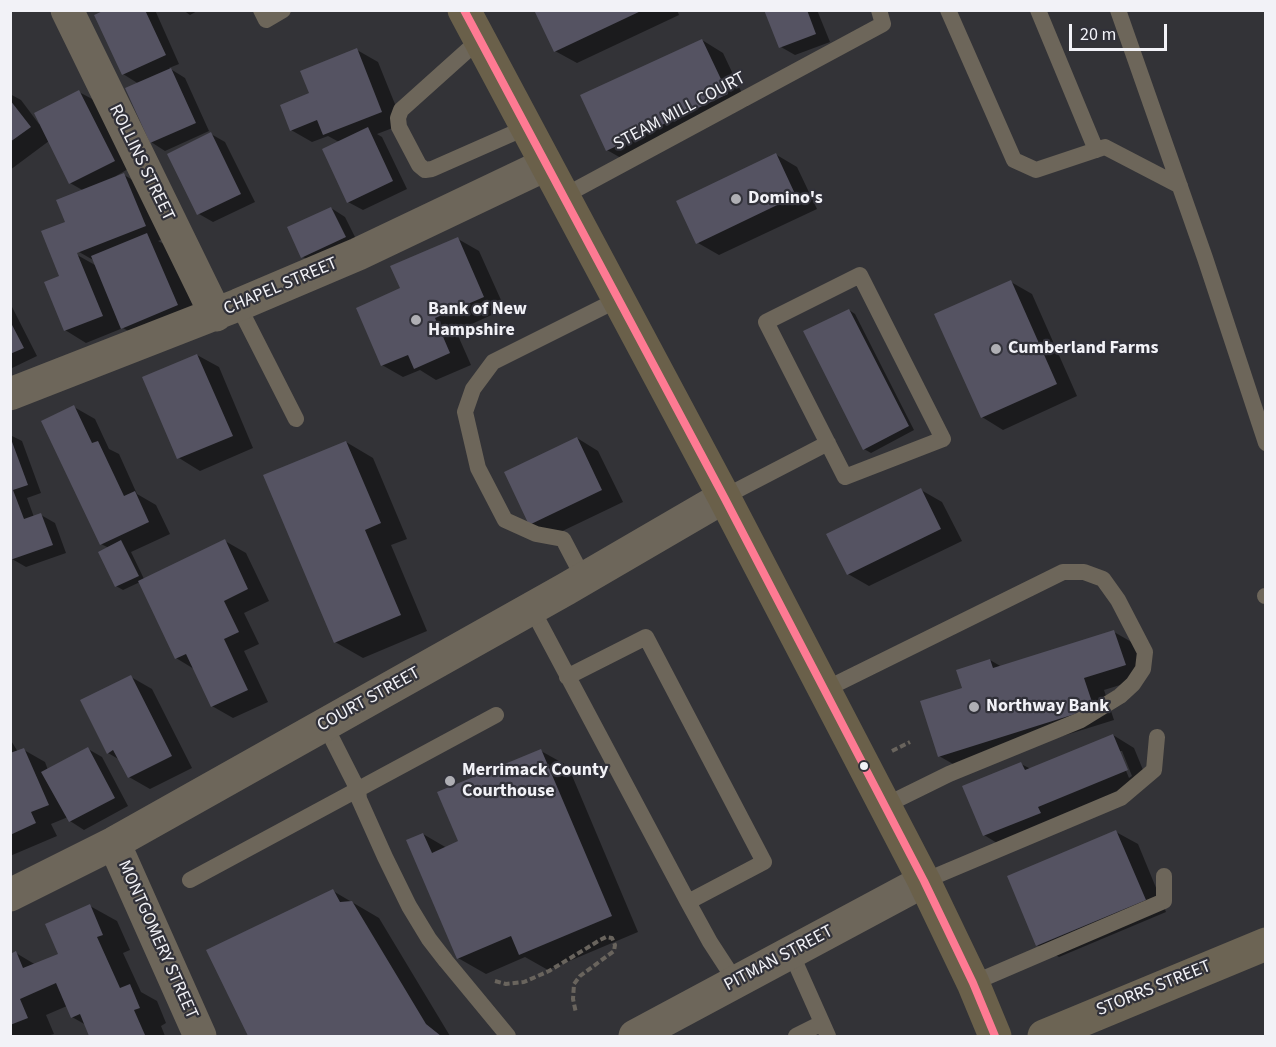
<!DOCTYPE html>
<html>
<head>
<meta charset="utf-8">
<style>
	body { margin:0 }
	#map { position:relative; width:1276px; height:1047px; overflow:hidden; background:#333337; font-family:"Source Sans 3",sans-serif }
	canvas { display:block }
	.frame { position:absolute; inset:0; border:12px solid #f2f2f7; pointer-events:none }
	.scale { position:absolute; left:1069px; top:24px; width:98px; height:27px; box-sizing:border-box; border:3px solid #f2f2f7; border-top:0; padding-left:8px; font-size:18px; line-height:21px; white-space:nowrap; color:#f2f2f7; -webkit-text-stroke:4px #313139; paint-order:stroke }
</style>
</head>
<body>
<div id="map">
<canvas width="1276" height="1047"></canvas>
<div class="frame"></div>
<div class="scale">20 m</div>
</div>
<script>
const g = document.querySelector('canvas').getContext('2d');
g.lineJoin = 'round';
function fillPath(path, color) {
  g.fillStyle = color;
  g.fill(path, 'evenodd');
}
function poly(rows) {
  const path = new Path2D();
  for (const r of rows) {
    path.moveTo(r[0], r[1]);
    for (let i = 2; i < r.length; i += 2) path.lineTo(r[i], r[i + 1]);
  }
  return path;
}
function strokePath(path, color, width, dash) {
  g.strokeStyle = color;
  g.lineWidth = width;
  g.lineCap = dash ? 'butt' : 'round';
  g.setLineDash(dash || []);
  g.stroke(path);
}
function drawText(font, color, halo, rows, align = 'center') {
  g.font = font + ' "Source Sans 3",sans-serif';
  g.lineWidth = 4.5;
  g.setLineDash([]);
  g.textBaseline = 'middle';
  g.strokeStyle = halo;
  g.fillStyle = color;
  for (const [text, x, y, turn = 0] of rows) {
    g.save();
    g.translate(x, y);
    g.rotate((+turn || 0) * Math.PI / 180);
    g.textAlign = isNaN(turn) ? turn : align;
    if (halo) g.strokeText(text, 0, 0);
    g.fillText(text, 0, 0);
    g.restore();
  }
}
const shadow = poly([
	[109,10,155,10,179,64,169,68,185,78,209,131,165,151,151,142,139,84,123,74],
	[183,10,199,10,190,15],
	[536,10,677,10,679,15,577,63,555,51],
	[766,10,817,10,830,42,795,55,781,47],
	[702,40,723,53,748,106,628,162,607,150],
	[357,50,378,62,403,124,377,134,382,137,407,189,363,210,348,202,339,142,328,136,312,142,291,130,311,94],
	[79,92,94,100,128,169,116,176,117,178,124,175,145,187,166,238,158,241,168,246,198,318,144,340,123,328,86,343,65,330,61,277,67,223,84,191,70,183,49,141,10,170,10,94,21,100,39,124],
	[72,248,95,261,95,265,70,251],
	[211,134,225,142,255,202,213,222,199,214],
	[775,154,797,167,817,209,719,255,698,243],
	[331,208,345,217,359,245,317,265,303,257],
	[458,239,479,251,505,309,456,331,471,365,436,380,420,370,403,377,382,365],
	[1011,282,1032,294,1077,396,1003,430,982,417],
	[10,303,37,356,10,369],
	[849,310,855,314,914,430,871,453,864,449],
	[197,355,219,367,253,448,200,471,179,458],
	[74,407,95,419,109,449,119,454,137,494,156,505,170,534,131,552,144,579,225,541,246,553,269,601,244,613,259,644,244,651,268,702,233,718,212,706,194,669,176,658,140,582,123,590,116,586,100,553,109,548,101,544],
	[10,435,22,441,41,493,27,498,34,517,41,515,55,523,66,553,26,567,12,559,10,555],
	[577,438,598,451,623,502,552,536,531,524],
	[346,442,373,458,407,539,391,545,427,631,363,658,335,642],
	[921,490,942,502,962,541,869,586,848,574],
	[1114,632,1135,644,1146,677,1104,690,1114,720,960,768,939,756,963,689,990,660,1002,667],
	[131,677,152,689,192,768,150,789,129,777,120,760,108,753],
	[1113,735,1134,748,1148,782,1005,848,984,835,1021,764,1031,769],
	[1118,751,1122,751,1132,776,1129,778],
	[10,739,18,752,24,750,45,762,48,770,88,749,102,757,128,806,84,830,70,821,68,817,51,824,57,836,10,856],
	[541,751,568,766,638,932,548,970,525,957,486,974,458,958,423,834,447,848,460,842],
	[1116,832,1138,844,1166,912,1059,957,1037,945],
	[333,891,379,918,450,1036,250,1036,208,951],
	[90,906,117,921,130,950,123,953,141,992,157,1001,166,1023,161,1026,165,1036,91,1036,86,1025,72,1017,67,1006,46,1015,54,1034,47,1036,10,1036,10,955,16,953,36,965,60,954]
]);
const building = poly([
	[105,10,145,10,166,55,122,75,94,15],
	[534,10,643,10,554,52],
	[764,10,807,10,816,34,779,48],
	[702,39,728,94,606,151,580,95],
	[357,48,382,112,323,135,317,120,290,131,280,105,309,93,300,71],
	[171,68,196,123,150,143,125,88],
	[79,90,115,161,69,184,34,113],
	[10,100,31,127,10,142],
	[368,127,393,181,347,203,322,149],
	[211,132,241,194,197,215,167,154],
	[776,153,796,196,696,244,676,201],
	[124,173,146,226,77,253,103,316,64,331,44,282,59,276,41,231,65,222,56,200],
	[331,207,346,237,301,258,287,227],
	[147,233,178,305,121,329,91,256],
	[458,237,484,297,435,318,450,353,414,369,408,355,381,366,356,308,400,288,390,266],
	[1011,280,1057,384,981,418,934,314],
	[849,309,909,426,863,450,803,331],
	[10,321,24,348,10,354],
	[197,354,233,436,177,459,142,377],
	[74,405,92,443,98,441,124,496,135,491,149,522,100,545,41,421],
	[577,437,602,490,529,525,504,472],
	[11,439,28,485,13,490,24,519,41,513,53,545,10,560],
	[346,441,381,523,365,530,401,615,334,643,263,475],
	[921,488,941,529,847,575,826,534],
	[225,539,248,589,224,601,239,632,224,639,248,690,211,707,186,654,175,659,138,581],
	[121,540,139,576,115,587,98,552],
	[1114,630,1126,665,1084,678,1094,708,938,757,920,701,962,688,956,670,990,659,993,668],
	[131,675,172,756,128,778,113,750,107,754,80,700],
	[1113,734,1128,770,1038,807,1041,813,983,836,962,786,1021,762,1025,770],
	[88,747,115,798,69,822,41,772],
	[24,748,49,805,31,812,36,823,10,835,10,753],
	[541,749,612,916,519,955,511,936,457,959,406,840,423,833,432,853,458,841,437,792],
	[1116,830,1146,900,1036,946,1007,876],
	[333,889,340,902,352,901,426,1024,441,1036,248,1036,206,950],
	[90,904,103,935,97,937,120,988,130,984,140,1008,134,1010,145,1035,139,1035,139,1036,89,1036,80,1014,71,1018,56,983,20,999,28,1018,10,1025,10,954,16,951,23,968,58,954,45,924]
]);
const path = poly([
	[892,751,910,742],
	[495,981,506,984,524,982,549,971,600,940,606,937,612,938,615,945,614,951,580,976,574,984,573,999,576,1013]
]);
const lane = poly([
	[261,10,266,20,283,10],
	[948,10,1014,160,1036,170,1105,147,1180,186],
	[1038,10,1096,150],
	[1118,10,1205,258,1266,443],
	[479,40,401,110,398,118,399,127,419,165,425,170,432,169,525,128],
	[562,197,883,24,879,10],
	[860,275,943,439,845,477,766,322,860,275],
	[238,305,296,419],
	[724,497,828,443],
	[584,579,563,539,536,534,505,520,478,468,465,412,473,389,493,362,617,300],
	[1265,596,1266,596],
	[532,609,688,902,710,942,736,982],
	[567,677,646,637,764,862,688,902],
	[824,690,1063,572,1084,572,1103,579,1118,600,1145,652,1143,669,1133,684,1120,696,1081,720,949,774,884,806],
	[325,725,358,790,359,799,385,857,409,906,429,939,446,961,508,1036],
	[190,880,496,715],
	[924,881,1121,798,1154,770,1157,737],
	[791,953,828,1036],
	[973,983,1164,901,1164,876],
	[796,1036,822,1023]
]);
const street = poly([
	[67,10,216,315],
	[10,394,238,305,358,254,545,165],
	[114,843,200,1036],
	[10,895,114,843,566,589,724,497],
	[635,1036,924,881]
]);
const secondary = poly([
	[1044,1036,1266,944]
]);
const primary = poly([
	[464,10,724,497,924,881,973,983,995,1036]
]);
const bus1 = poly([
	[464,10,724,497,924,881,973,983,995,1036]
]);
const markers = [
	[736,199,6,"#afafb4"],
	[416,320,6,"#afafb4"],
	[996,349,6,"#afafb4"],
	[974,707,6,"#afafb4"],
	[864,766,5,"#f2f2f7"],
	[450,781,6,"#afafb4"]
];
const streetNames = [
	["STEAM MILL COURT",680,112,-28],
	["ROLLINS STREET",141,163,64],
	["CHAPEL STREET",281,287,-23],
	["COURT STREET",369,700,-29],
	["MONTGOMERY STREET",157,940,66],
	["PITMAN STREET",779,959,-28],
	["STORRS STREET",1154,989,-22]
];
const poiNames = [
	["Domino's",748,199],
	["Bank of New",428,310],
	["Hampshire",428,331],
	["Cumberland Farms",1008,349],
	["Northway Bank",986,707],
	["Merrimack County",462,771],
	["Courthouse",462,792]
];
fillPath(shadow, '#0007');
fillPath(building, '#555362');
strokePath(path, '#69645d', 4, [6, 3]);
strokePath(lane, '#6d665a', 16);
strokePath(street, '#6d665a', 33);
strokePath(secondary, '#6c6454', 33);
strokePath(primary, '#6a604a', 33);
strokePath(bus1, '#fe7a93', 8);
for (const [x, y, r, color] of markers) {
  const dot = new Path2D();
  dot.arc(x, y, r, 0, 2 * Math.PI);
  g.fillStyle = color;
  g.fill(dot);
  strokePath(dot, '#313139', 2);
}
drawText('18px', '#f2f2f7', '#313139', streetNames);
drawText('bold 18px', '#f2f2f7', '#313139', poiNames, 'left');
</script>
</body>
</html>
